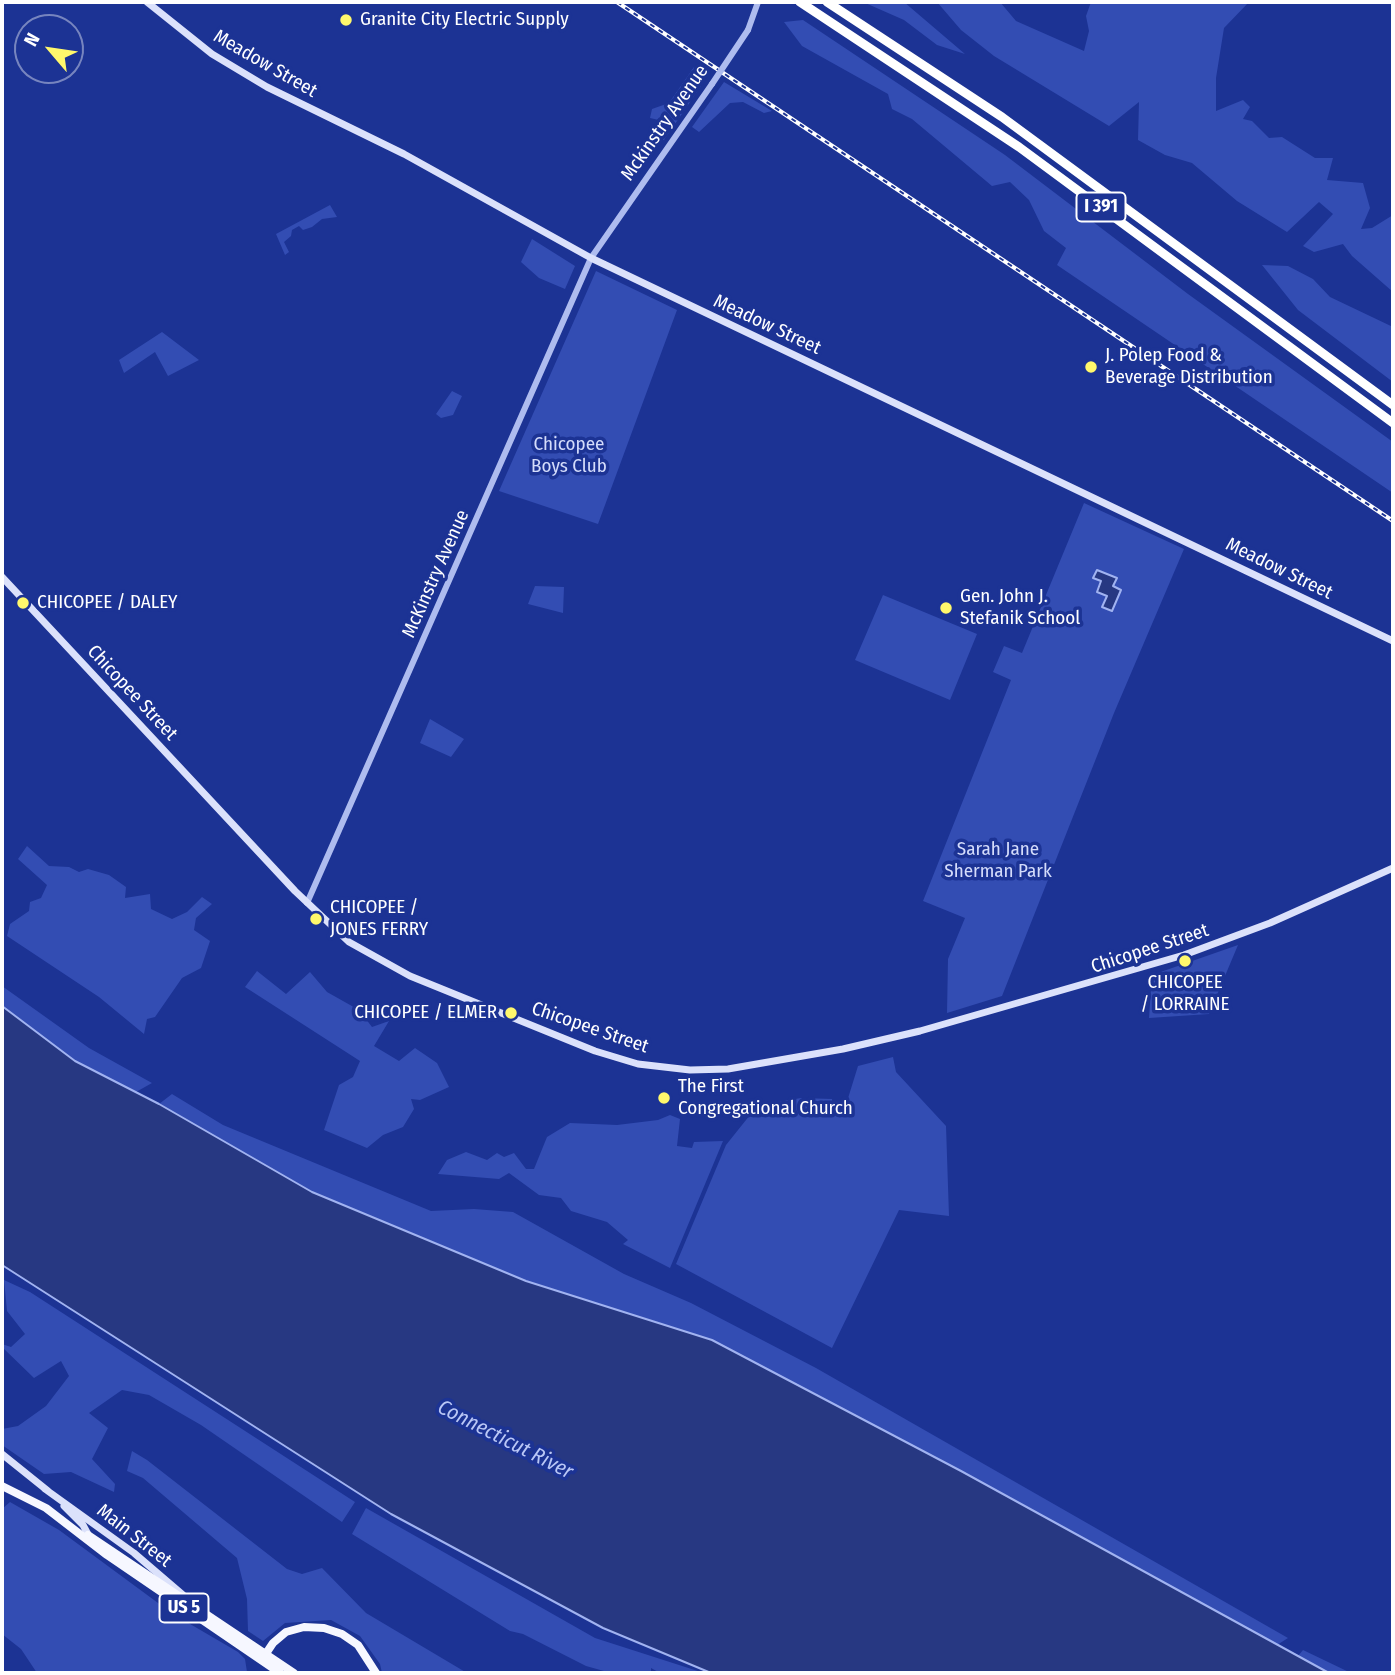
<!DOCTYPE html>
<html>
<head>
<meta charset="utf-8">
<style>
	body { margin:0 }
	#map { position:relative; width:1395px; height:1675px; overflow:hidden; background:#1c3394; font-family:"Fira Sans Condensed",sans-serif }
	canvas { display:block }
	.frame { position:absolute; inset:0; border:4px solid #fff; pointer-events:none }
	.north { position:absolute; left:14px; top:14px; width:70px; height:70px; box-sizing:border-box; background:#1c3394; border:2px solid #7785bf; border-radius:50%; rotate:299deg; font-size:19px; font-weight:700; line-height:28px; text-align:center; color:#fff }
	.north::after { content:''; display:block; margin:auto; width:24px; height:32px; background:#fff86c; clip-path:polygon(50% 0,100% 100%,50% 72%,0 100%) }
</style>
</head>
<body>
<div id="map">
<canvas width="1395" height="1675"></canvas>
<div class="frame"></div>
<div class="north">N</div>
</div>
<script>
const g = document.querySelector('canvas').getContext('2d');
g.lineJoin = 'round';
function fillPath(path, color) {
  g.fillStyle = color;
  g.fill(path, 'evenodd');
}
function poly(rows) {
  const path = new Path2D();
  for (const r of rows) {
    path.moveTo(r[0], r[1]);
    for (let i = 2; i < r.length; i += 2) path.lineTo(r[i], r[i + 1]);
  }
  return path;
}
function strokePath(path, color, width, dash) {
  g.strokeStyle = color;
  g.lineWidth = width;
  g.lineCap = dash ? 'butt' : 'round';
  g.setLineDash(dash || []);
  g.stroke(path);
}
function drawText(font, color, halo, rows, align = 'center') {
  g.font = font + ' "Fira Sans Condensed",sans-serif';
  g.lineWidth = 7;
  g.setLineDash([]);
  g.textBaseline = 'middle';
  g.strokeStyle = halo;
  g.fillStyle = color;
  for (const [text, x, y, turn = 0] of rows) {
    g.save();
    g.translate(x, y);
    g.rotate((+turn || 0) * Math.PI / 180);
    g.textAlign = isNaN(turn) ? turn : align;
    if (halo) g.strokeText(text, 0, 0);
    g.fillText(text, 0, 0);
    g.restore();
  }
}
const green = poly([
	[863,2,904,2,965,54,937,45,904,20],
	[937,2,1000,2,1016,21,1084,51,1089,31,1086,16,1091,2,1249,2,1224,28,1216,78,1216,111,1243,100,1250,107,1243,119,1252,121,1269,138,1282,137,1315,158,1333,158,1327,180,1363,183,1370,208,1361,229,1372,228,1393,215,1393,292,1352,256,1343,244,1314,252,1303,246,1333,214,1319,202,1287,232,1237,201,1192,163,1165,155,1138,140,1139,102,1109,126,994,56,961,30],
	[803,20,1005,155,1188,294,1393,442,1393,493,1057,265,1066,248,1044,231,1029,200,1010,182,992,186,912,119,892,109,888,94,802,46,784,22],
	[694,67,704,70,701,86,664,140,658,137,663,121,650,118,652,109,669,103],
	[724,82,772,111,764,113,743,102,730,103,699,132,692,127],
	[330,205,337,217,322,219,312,227,303,230,299,226,292,230,291,236,284,242,289,252,285,255,276,234],
	[532,239,575,266,565,289,539,278,521,262],
	[1262,265,1288,266,1313,279,1330,297,1393,327,1393,382,1298,310],
	[596,271,677,310,598,524,499,491],
	[162,332,199,360,168,376,155,352,124,373,119,360],
	[452,391,462,396,453,415,441,418,436,414],
	[1084,503,1184,549,1114,713,1002,996,947,1013,948,959,965,918,923,901,1011,680,993,672,1004,646,1022,653],
	[535,586,564,587,563,613,528,604],
	[883,595,977,634,950,700,855,660],
	[430,719,464,739,451,757,420,743],
	[27,846,49,866,69,867,79,872,88,869,109,875,126,887,125,898,150,894,151,909,172,919,187,912,202,897,212,904,196,918,194,930,210,941,201,968,182,978,155,1017,147,1019,144,1034,99,997,7,936,10,924,29,911,30,902,41,898,47,885,18,859],
	[1238,945,1209,1014,1149,1018,1152,975],
	[257,971,286,994,310,972,327,992,359,1010,372,1027,389,1021,374,1046,399,1061,415,1048,437,1063,449,1087,420,1100,411,1099,414,1109,403,1127,383,1135,367,1148,324,1130,339,1085,353,1077,360,1061,245,987],
	[2,986,89,1048,152,1083,136,1092,75,1061,2,1006],
	[893,1057,896,1072,946,1126,949,1216,899,1210,832,1348,676,1264,726,1145,754,1110,761,1105,801,1098,832,1099,833,1108,845,1108,858,1066],
	[172,1094,223,1125,431,1211,474,1209,513,1212,624,1274,691,1303,816,1368,1288,1638,1277,1645,712,1340,526,1281,312,1192,159,1104],
	[670,1115,680,1119,677,1146,692,1148,694,1142,723,1141,670,1268,623,1244,628,1240,607,1222,571,1211,561,1198,539,1195,509,1173,499,1179,438,1174,447,1160,466,1152,487,1160,497,1153,504,1157,514,1153,526,1169,534,1169,547,1137,570,1123,617,1125,658,1120],
	[4,1280,30,1292,355,1502,342,1522,201,1425,149,1395,122,1390,89,1413,108,1428,92,1459,115,1484,114,1492,71,1472,44,1474,2,1445,2,1429,18,1426,46,1406,69,1376,61,1361,34,1378,2,1347,2,1344,11,1347,25,1334,7,1311],
	[132,1451,147,1460,287,1569,302,1574,322,1568,366,1613,467,1673,382,1673,380,1664,360,1636,331,1620,285,1623,263,1641,248,1631,247,1599,237,1558,143,1478,127,1471],
	[10,1502,59,1530,173,1614,238,1652,245,1659,247,1672,37,1673,21,1649,2,1634,2,1509],
	[366,1508,595,1638,704,1673,660,1673,651,1668,651,1673,611,1673,586,1666,523,1634,510,1631,352,1534],
	[1303,1650,1351,1673,1329,1673,1298,1656]
]);
const water = poly([
	[1097,570,1117,578,1113,586,1121,590,1112,611,1102,607,1107,596,1097,592,1101,581,1093,578,1097,570],
	[2,1006,75,1061,159,1104,312,1192,526,1281,712,1340,961,1471,1329,1673,711,1673,603,1628,391,1514,2,1265,2,1006]
]);
const tertiary = poly([
	[748,30,758,2],
	[307,903,591,258,712,84]
]);
const secondary = poly([
	[147,2,212,54,267,87,404,154,591,258,1393,641],
	[2,577,295,891,349,942,410,976,595,1051,638,1064,690,1070,728,1069,843,1049,920,1031,1184,955,1270,923,1393,868],
	[2,1454,48,1491],
	[45,1489,134,1553,183,1595],
	[64,1506,83,1525,91,1540]
]);
const primary = poly([
	[2,1486,46,1508,107,1555,280,1673],
	[88,1535,294,1673],
	[265,1655,273,1643,286,1632,304,1627,324,1628,342,1634,358,1645,376,1673]
]);
const motorway = poly([
	[800,2,1019,147,1393,423],
	[827,2,1002,117,1393,405]
]);
const rail = poly([
	[617,2,1393,521]
]);
const tertiaryBridge = poly([
	[712,84,748,30]
]);
const markers = [
	[346,20,7,"#fff86c"],
	[1091,367,7,"#fff86c"],
	[23,603,7,"#fff86c"],
	[946,608,7,"#fff86c"],
	[316,919,7,"#fff86c"],
	[1185,961,7,"#fff86c"],
	[511,1013,7,"#fff86c"],
	[664,1098,7,"#fff86c"]
];
const shields = [
	[1101,207,49],
	[184,1608,49]
];
const shieldNames = [
	["I 391",1101,207],
	["US 5",184,1608]
];
const poiNames = [
	["Granite City Electric Supply",360,20],
	["J. Polep Food &",1105,356],
	["Beverage Distribution",1105,378],
	["Gen. John J.",960,597],
	["Stefanik School",960,619],
	["CHICOPEE / DALEY",37,603],
	["CHICOPEE /",330,908],
	["JONES FERRY",330,930],
	["CHICOPEE",1185,983,"center"],
	["/ LORRAINE",1185,1005,"center"],
	["CHICOPEE / ELMER",497,1013,"right"],
	["The First",678,1087],
	["Congregational Church",678,1109]
];
const streetNames = [
	["Meadow Street",265,64,30],
	["Mckinstry Avenue",665,123,-55],
	["Meadow Street",767,325,25],
	["Meadow Street",1279,569,26],
	["McKinstry Avenue",436,574,-66],
	["Chicopee Street",132,693,47],
	["Chicopee Street",1150,949,-18],
	["Chicopee Street",590,1028,19],
	["Main Street",134,1536,38]
];
const parkNames = [
	["Chicopee",569,445],
	["Boys Club",569,467],
	["Sarah Jane",998,850],
	["Sherman Park",998,872]
];
const waterNames = [
	["Connecticut River",505,1440,27]
];
fillPath(green, '#334db3');
fillPath(water, '#273882');
strokePath(water, '#a1b3f1', 2);
strokePath(tertiary, '#aebcef', 6);
strokePath(secondary, '#dbe1fb', 7);
strokePath(primary, '#f6f7ff', 8);
strokePath(motorway, '#fff', 9);
strokePath(rail, '#fff', 4.5);
strokePath(rail, '#1c3394', 2, [5]);
strokePath(tertiaryBridge, '#aebcef', 6);
for (const [x, y, r, color] of markers) {
  const dot = new Path2D();
  dot.arc(x, y, r, 0, 2 * Math.PI);
  g.fillStyle = color;
  g.fill(dot);
  strokePath(dot, '#1c3394', 2.5);
}
for (const [x, y, w] of shields) {
  const box = new Path2D();
  box.roundRect(x - w / 2, y - 14.5, w, 29, 5);
  g.fillStyle = '#1c3394';
  g.fill(box);
  strokePath(box, '#fff', 2);
}
drawText('bold 18px', '#fff', null, shieldNames);
drawText('19px', '#fff', '#1c3394', poiNames, 'left');
drawText('19px', '#fff', '#1c3394', streetNames);
drawText('19px', '#d4dcfb', '#1c3394', parkNames);
drawText('italic 21px', '#bac7f6', '#1c3394', waterNames);
</script>
</body>
</html>
